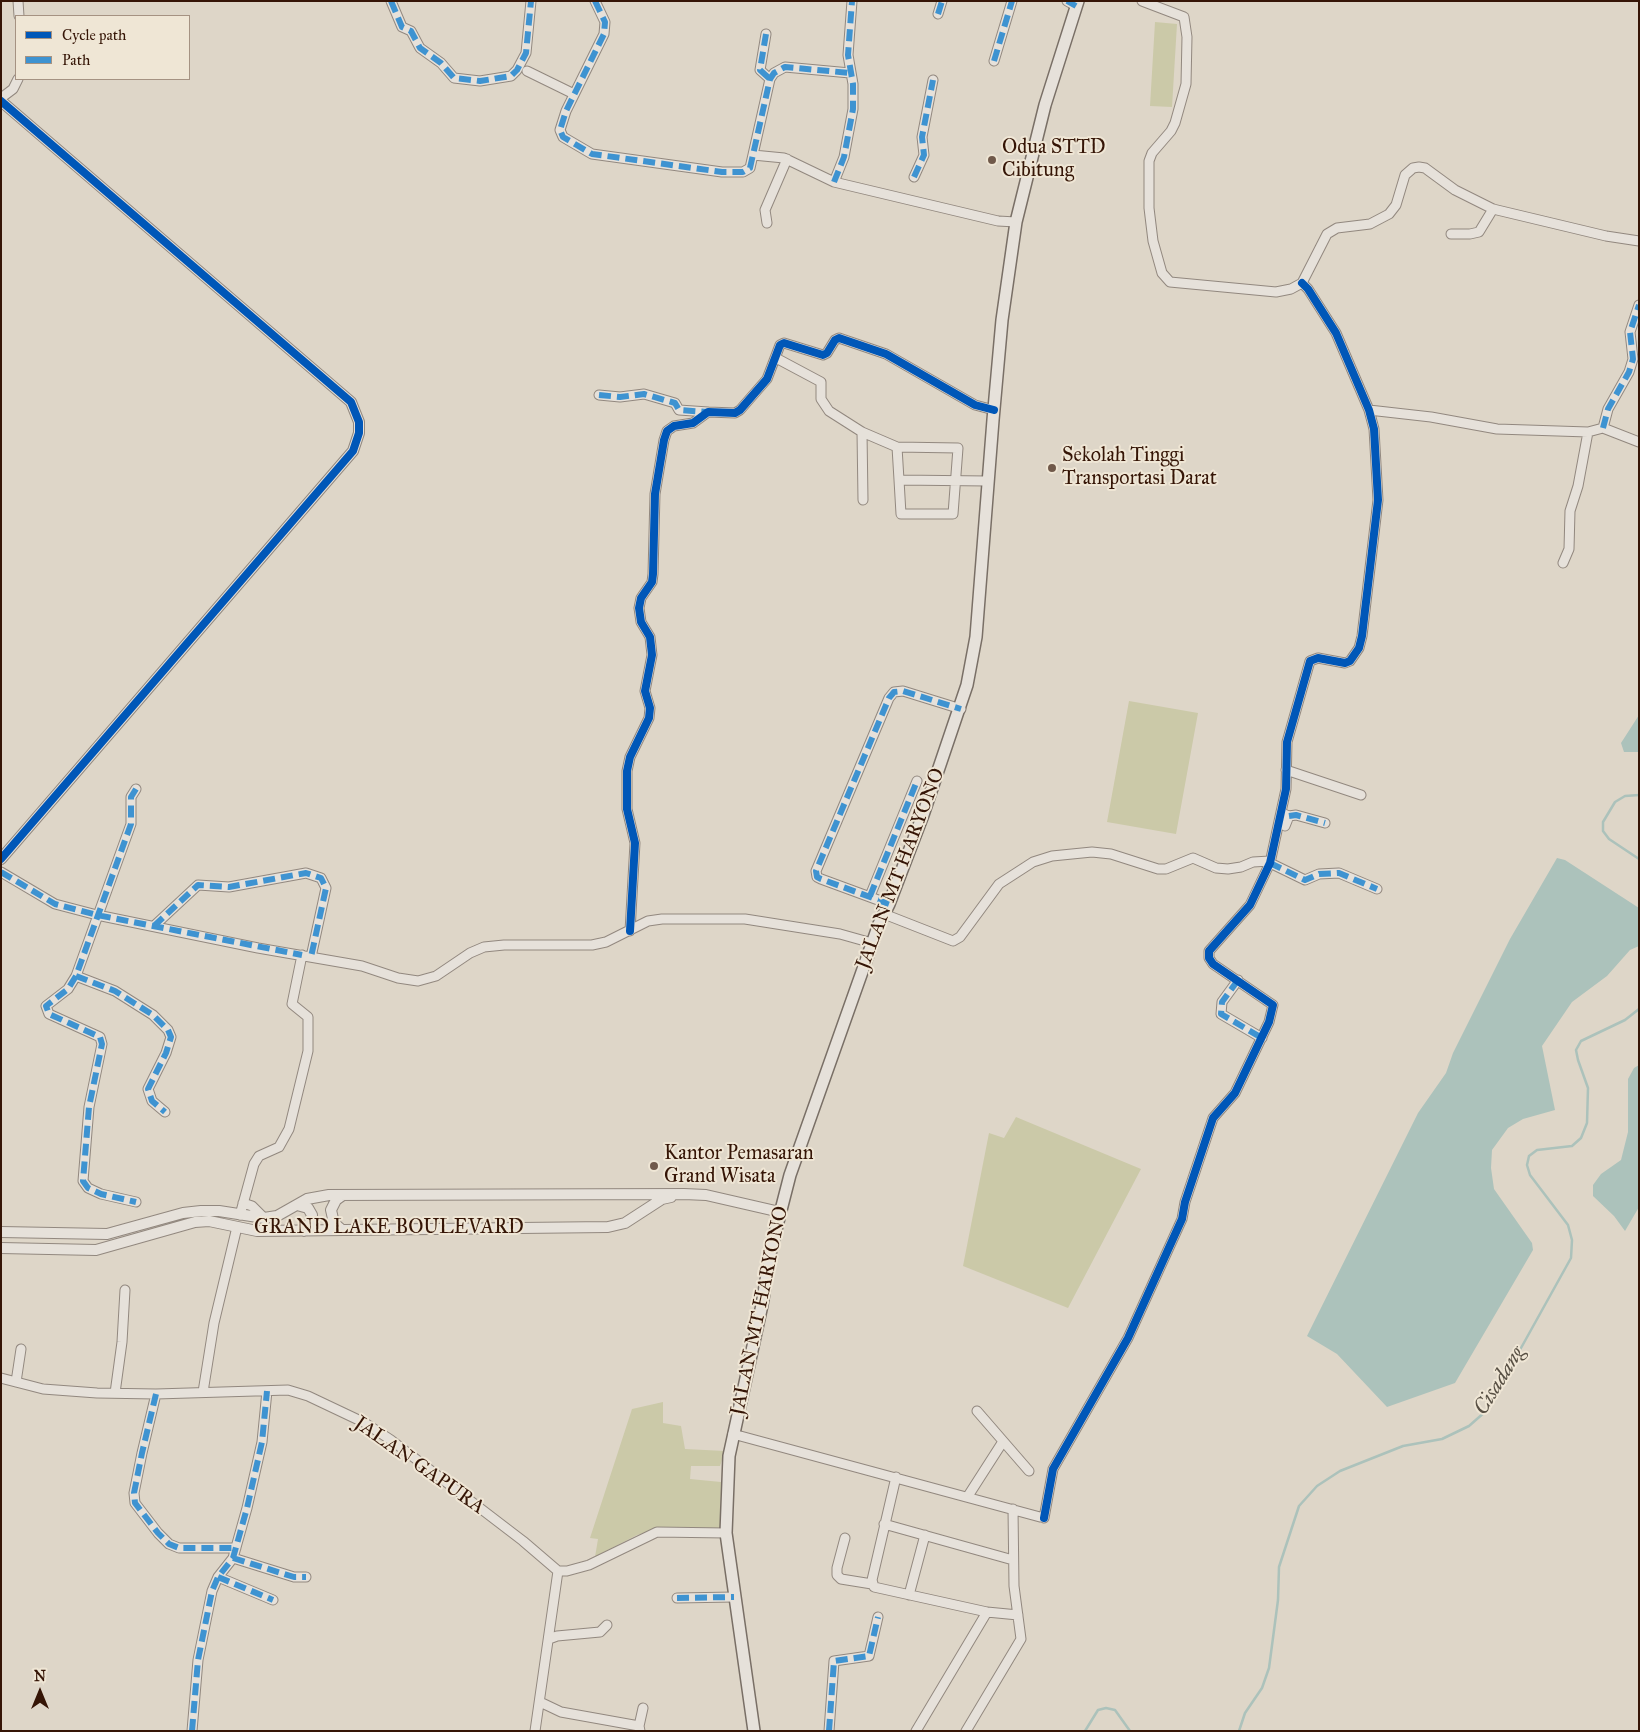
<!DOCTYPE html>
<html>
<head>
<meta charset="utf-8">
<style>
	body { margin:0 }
	#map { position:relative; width:1640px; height:1732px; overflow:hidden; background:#ded6c8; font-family:"IM FELL Great Primer",serif }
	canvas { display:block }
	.frame { position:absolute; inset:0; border:2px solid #351506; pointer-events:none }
	.legend { position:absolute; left:15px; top:15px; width:175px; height:65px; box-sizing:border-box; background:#efe6d5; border:1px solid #a59282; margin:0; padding:6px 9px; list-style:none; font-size:15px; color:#351506 }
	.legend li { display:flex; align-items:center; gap:10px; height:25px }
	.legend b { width:25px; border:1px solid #a59282 }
	.north { position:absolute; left:15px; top:1667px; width:50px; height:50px; -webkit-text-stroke:4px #efe6d5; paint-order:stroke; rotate:0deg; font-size:14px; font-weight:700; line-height:20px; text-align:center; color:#351506 }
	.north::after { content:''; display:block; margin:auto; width:18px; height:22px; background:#351506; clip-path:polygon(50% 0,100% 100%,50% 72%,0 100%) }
</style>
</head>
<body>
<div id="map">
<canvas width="1640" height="1732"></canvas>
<div class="frame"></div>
<ul class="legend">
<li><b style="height:6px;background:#0057b8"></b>Cycle path</li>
<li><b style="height:6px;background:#3e93d1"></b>Path</li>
</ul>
<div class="north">N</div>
</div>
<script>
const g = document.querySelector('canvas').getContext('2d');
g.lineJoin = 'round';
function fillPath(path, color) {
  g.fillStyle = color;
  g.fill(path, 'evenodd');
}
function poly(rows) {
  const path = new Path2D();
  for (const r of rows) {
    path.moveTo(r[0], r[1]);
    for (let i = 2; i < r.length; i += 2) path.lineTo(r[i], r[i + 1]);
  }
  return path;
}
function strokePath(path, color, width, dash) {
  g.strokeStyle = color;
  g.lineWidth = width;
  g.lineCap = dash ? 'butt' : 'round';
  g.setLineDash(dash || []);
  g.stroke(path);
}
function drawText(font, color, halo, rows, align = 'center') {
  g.font = font + ' "IM FELL Great Primer",serif';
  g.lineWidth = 4;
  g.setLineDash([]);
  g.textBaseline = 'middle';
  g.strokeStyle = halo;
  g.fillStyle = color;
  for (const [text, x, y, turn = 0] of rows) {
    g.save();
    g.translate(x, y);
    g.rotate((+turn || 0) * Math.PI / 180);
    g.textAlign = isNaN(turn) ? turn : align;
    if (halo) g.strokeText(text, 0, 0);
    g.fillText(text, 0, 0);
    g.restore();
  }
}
const green = poly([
	[1155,22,1177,24,1172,107,1150,106],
	[1129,701,1198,713,1176,834,1107,822],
	[1016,1117,1141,1169,1068,1308,963,1266,989,1133,1004,1138],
	[663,1402,663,1423,681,1426,685,1449,725,1451,720,1466,691,1466,690,1479,721,1482,720,1529,668,1527,637,1535,595,1557,598,1539,590,1538,632,1409]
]);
const water = poly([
	[1639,715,1639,752,1624,752,1621,743],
	[1557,858,1565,860,1639,908,1639,946,1630,950,1607,976,1572,1002,1542,1046,1555,1110,1523,1119,1508,1128,1492,1150,1491,1168,1494,1189,1532,1243,1533,1250,1455,1383,1387,1407,1337,1354,1307,1336,1418,1113,1446,1073,1453,1053,1510,939],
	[1639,1065,1639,1207,1625,1231,1614,1216,1593,1196,1593,1185,1601,1174,1621,1160,1628,1132,1628,1079,1634,1068]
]);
const stream = poly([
	[1639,795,1625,796,1615,802,1603,822,1603,831,1609,839,1639,859],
	[1085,1731,1098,1710,1106,1708,1115,1710,1130,1731],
	[1239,1731,1245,1713,1262,1688,1269,1668,1278,1600,1279,1567,1299,1506,1317,1486,1340,1471,1403,1446,1442,1439,1469,1426,1486,1411,1571,1258,1572,1240,1568,1225,1530,1175,1527,1165,1529,1156,1537,1150,1572,1146,1581,1138,1587,1123,1588,1088,1578,1060,1576,1050,1581,1041,1625,1020,1639,1009]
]);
const minor = poly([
	[18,1,19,16],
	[391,1,402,27,411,31,420,48,441,63,454,78,480,81,511,76,517,70,526,53,531,1],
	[595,1,605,22,604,34,566,111,560,130,563,137,592,154,722,172,743,172,750,168,770,79,774,73,785,67,850,73],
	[1067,1,1076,6],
	[1142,1,1184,17,1187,37,1186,84,1175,123,1171,131,1152,153,1149,161,1149,208,1153,241,1162,273,1170,282,1276,292,1291,289,1302,283,1327,234,1337,228,1370,224,1389,214,1396,205,1405,175,1413,168,1419,167,1425,168,1455,190,1493,209,1606,236,1639,241],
	[938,14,942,1],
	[766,34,760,70,770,79],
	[994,61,1012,1],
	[527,71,574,94],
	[1,98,13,89,18,79],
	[753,155,784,158,834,182,998,221,1016,222],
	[914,177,924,155,922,137,933,80],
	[834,182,844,157,853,109,853,84,848,55,852,1],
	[767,223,765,210,787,159],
	[1451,234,1470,234,1479,232,1493,209],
	[776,358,821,382,821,399,829,411,862,432,897,447,899,480,987,481],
	[599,395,620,397,644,394,675,403,679,410,708,412],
	[1369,410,1431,417,1497,429,1588,432,1603,428,1639,442],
	[1603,428,1608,409,1629,372,1633,359,1630,332,1639,305],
	[862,432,863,500],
	[897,447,958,448,953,514,901,514,899,480],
	[1563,563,1569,549,1570,511,1578,486,1588,432],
	[1286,770,1361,795],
	[136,789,131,797,131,824,76,976,68,989,46,1006,49,1014,100,1037,102,1044,89,1107,83,1181,88,1188,101,1194,136,1202],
	[1284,814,1289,816,1285,826],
	[1289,816,1296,815,1325,823],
	[1270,863,1305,880,1319,874,1339,873,1377,889],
	[1,872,55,904,97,915,258,948,362,966,398,978,418,981,436,976,470,953,484,947,504,945,592,945,606,942,648,921,662,919,745,919,840,934,872,943],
	[870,896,917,781],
	[889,904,821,879,817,877,816,871,889,698,894,692,903,691,961,709],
	[884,914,953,941,960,937,999,884,1033,862,1052,856,1092,852,1111,854,1158,869,1166,869,1193,858,1216,868,1228,869,1241,867,1253,862,1270,861],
	[154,926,198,885,229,887,306,873,321,878,326,888,311,957],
	[630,931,635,843,627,809,627,771,630,757,649,718,650,708,645,691,652,655,650,637,641,622,639,608,641,598,652,582,653,574,655,494,664,440,667,431,674,426,693,423,708,412,735,413,740,410,767,379,780,345,784,343,823,355,827,353,835,340,839,338,886,354,975,405,994,410],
	[76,976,115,991,153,1015,168,1030,171,1037,166,1053,148,1089,152,1101,165,1112],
	[1238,980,1222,1002,1221,1014,1262,1038],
	[243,1203,252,1206,264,1218],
	[240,1215,254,1164,259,1156,279,1147,289,1129,308,1051,308,1017,292,1004,302,955],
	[1,1378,43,1389,97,1393,156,1394,288,1390,308,1396,365,1423,391,1440,523,1541,558,1571,567,1571,589,1565,657,1532,726,1533],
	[16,1382,21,1349],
	[203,1392,214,1323,237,1227],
	[115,1393,122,1342,125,1290],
	[156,1394,142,1453,134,1493,135,1503,158,1533,169,1544,179,1548,236,1548],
	[977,1411,1029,1471],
	[733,1434,1040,1517],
	[896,1477,872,1580,874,1587,987,1612,1018,1615],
	[968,1496,1002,1443],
	[1044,1518,1053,1469,1128,1338,1182,1219,1185,1202,1213,1118,1235,1093,1269,1022,1273,1005,1213,964,1209,958,1209,951,1250,905,1270,863,1286,789,1287,742,1310,661,1318,658,1345,663,1350,661,1359,648,1362,636,1378,500,1374,429,1369,410,1336,333,1308,289,1302,283],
	[884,1524,1013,1560],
	[845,1538,837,1568,837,1575,841,1579,872,1584],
	[233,1558,294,1577,306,1577],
	[218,1577,273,1600],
	[909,1595,925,1535],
	[677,1598,734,1597],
	[549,1639,557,1636,600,1632,607,1625],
	[540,1702,561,1712,639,1726,640,1731],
	[639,1726,643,1708],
	[192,1731,198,1660,212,1591,218,1577,233,1558,247,1508,262,1442,267,1391],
	[535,1731,558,1571],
	[829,1731,834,1661,869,1656,878,1617],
	[916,1731,987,1612],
	[966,1731,1021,1639,1014,1586,1013,1509]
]);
const tertiary = poly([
	[1,101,351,402,359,422,359,433,353,451,1,859],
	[297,1205,308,1208,312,1215,309,1226,304,1231],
	[342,1230,334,1223,331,1210,336,1200,343,1195],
	[1,1232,107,1234,183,1213,201,1211,219,1211,264,1218,277,1216,307,1199,329,1195,684,1194,706,1195,780,1212],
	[1,1248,96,1250,195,1222,209,1221,257,1231,608,1227,625,1223,662,1199,671,1197]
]);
const secondary = poly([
	[754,1731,726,1533,729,1456,762,1305,771,1249,790,1175,879,924,889,904,923,815,967,685,976,637,993,420,1002,320,1016,222,1045,105,1078,1]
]);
const quiet = poly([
	[391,1,402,27,411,31,420,48,441,63,454,78,480,81,511,76,517,70,526,53,531,1],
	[595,1,605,22,604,34,566,111,560,130,563,137,592,154,722,172,743,172,750,168,770,79,774,73,785,67,850,73],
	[1067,1,1076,6],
	[938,14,942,1],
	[766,34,760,70,770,79],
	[994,61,1012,1],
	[914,177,924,155,922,137,933,80],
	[834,182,844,157,853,109,853,84,848,55,852,1],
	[599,395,620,397,644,394,675,403,679,410,707,412],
	[1603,428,1608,409,1629,372,1633,359,1630,332,1639,305],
	[136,789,131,797,131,824,76,976,68,989,46,1006,49,1014,100,1037,102,1044,89,1107,83,1181,88,1188,101,1194,136,1202],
	[1289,816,1296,815,1325,823],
	[1270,863,1305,880,1319,874,1339,873,1377,889],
	[1,872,55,904,97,915,302,955],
	[870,896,917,781],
	[889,904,821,879,817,877,816,871,889,698,894,692,903,691,961,709],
	[154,926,198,885,229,887,306,873,321,878,326,888,311,957],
	[76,976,115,991,153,1015,168,1030,171,1037,166,1053,148,1089,152,1101,165,1112],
	[1238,980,1222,1002,1221,1014,1262,1038],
	[156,1394,142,1453,134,1493,135,1503,158,1533,169,1544,179,1548,236,1548],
	[233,1558,294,1577,306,1577],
	[218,1577,273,1600],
	[677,1598,734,1597],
	[192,1731,198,1660,212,1591,218,1577,233,1558,247,1508,262,1442,267,1391],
	[829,1731,834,1661,869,1656,878,1617]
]);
const cycleway = poly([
	[1,101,351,402,359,422,359,433,353,451,1,859],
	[630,931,635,843,627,809,627,771,630,757,649,718,650,708,645,691,652,655,650,637,641,622,639,608,641,598,652,582,653,574,655,494,664,440,667,431,674,426,693,423,708,412,735,413,740,410,767,379,780,345,784,343,823,355,827,353,835,340,839,338,886,354,975,405,994,410],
	[1044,1518,1053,1469,1128,1338,1182,1219,1185,1202,1213,1118,1235,1093,1269,1022,1273,1005,1213,964,1209,958,1209,951,1250,905,1270,863,1286,789,1287,742,1310,661,1318,658,1345,663,1350,661,1359,648,1362,636,1378,500,1374,429,1369,410,1336,333,1308,289,1302,283]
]);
const markers = [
	[992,160,5,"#70594a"],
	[1052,468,5,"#70594a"],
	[654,1166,5,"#70594a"]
];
const poiNames = [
	["Odua STTD",1002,148],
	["Cibitung",1002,171],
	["Sekolah Tinggi",1062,456],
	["Transportasi Darat",1062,479],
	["Kantor Pemasaran",664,1154],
	["Grand Wisata",664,1177]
];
const streetNames = [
	["JALAN MT HARYONO",901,869,-69],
	["GRAND LAKE BOULEVARD",389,1228],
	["JALAN MT HARYONO",760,1311,-78],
	["JALAN GAPURA",419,1466,35]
];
const waterNames = [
	["Cisadang",1500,1381,-58]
];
fillPath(green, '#cbc9a8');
fillPath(water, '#acc2bb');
strokePath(stream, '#acc2bb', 2.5);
strokePath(minor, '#92887f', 11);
strokePath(tertiary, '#92887f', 12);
strokePath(secondary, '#796f66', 14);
strokePath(minor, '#e6e1da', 9);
strokePath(tertiary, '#e6e1da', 10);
strokePath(secondary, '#e6e1da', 11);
strokePath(quiet, '#3e93d1', 6, [12, 6]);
strokePath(cycleway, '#0057b8', 8);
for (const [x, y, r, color] of markers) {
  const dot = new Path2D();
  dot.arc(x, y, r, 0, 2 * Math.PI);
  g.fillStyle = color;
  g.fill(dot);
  strokePath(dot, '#efe6d5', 2);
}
drawText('20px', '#351506', '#efe6d5', poiNames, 'left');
drawText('20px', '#351506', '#efe6d5', streetNames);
drawText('italic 21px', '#574f43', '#efe6d5', waterNames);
</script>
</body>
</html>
